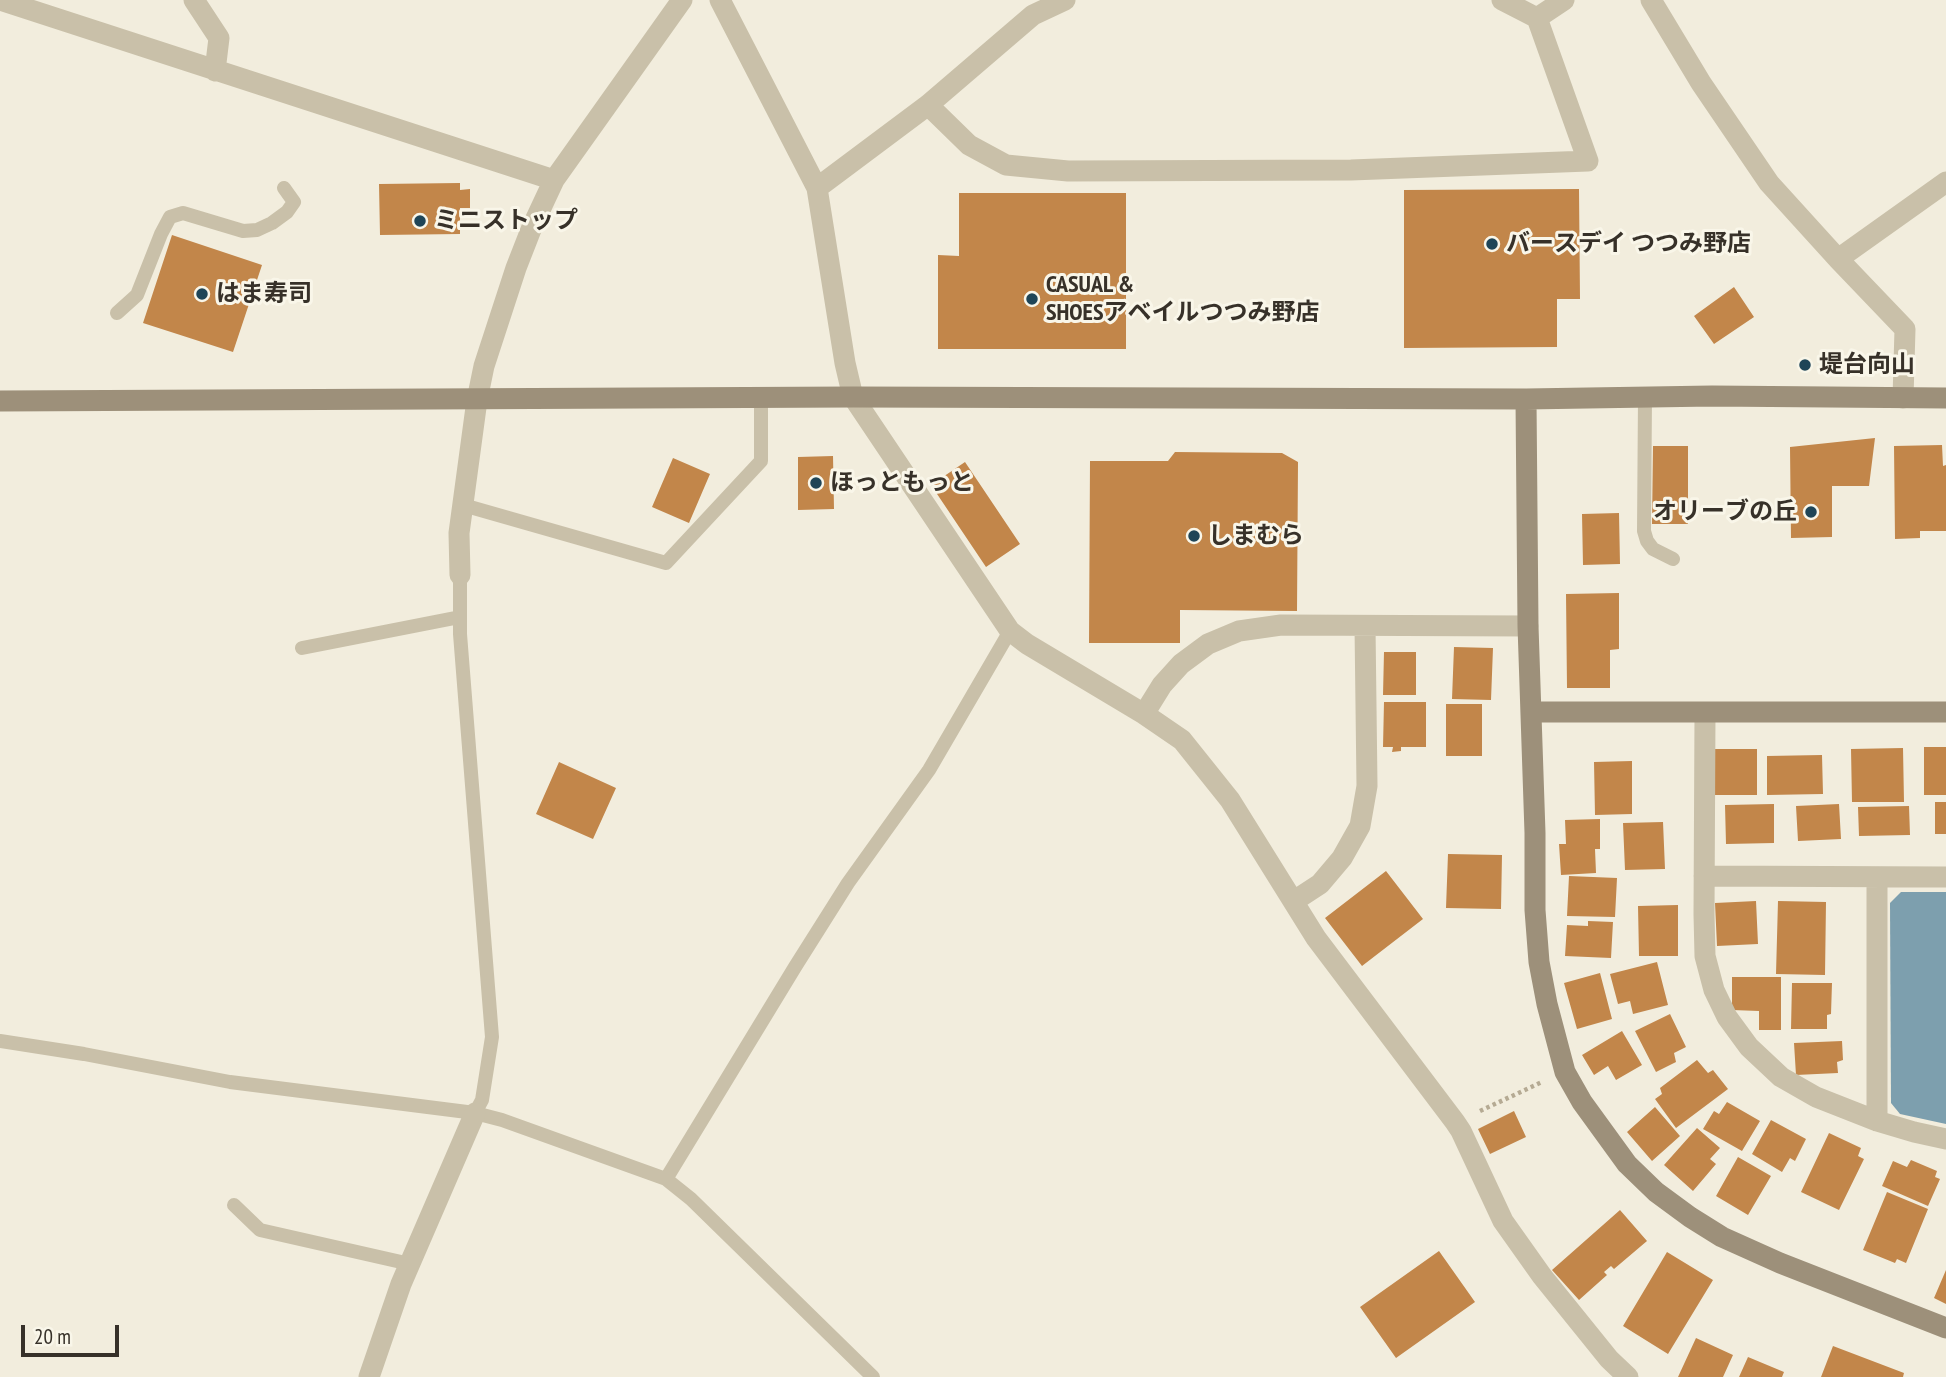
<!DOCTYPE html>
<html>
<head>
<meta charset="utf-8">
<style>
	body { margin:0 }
	#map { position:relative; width:1946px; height:1377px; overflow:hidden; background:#f2eddd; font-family:"PT Sans Narrow",sans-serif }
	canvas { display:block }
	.scale { position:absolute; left:21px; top:1325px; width:98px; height:32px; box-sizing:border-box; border:4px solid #373129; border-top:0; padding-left:9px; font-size:21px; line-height:24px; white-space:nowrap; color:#373129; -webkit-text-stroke:5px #f9f6e9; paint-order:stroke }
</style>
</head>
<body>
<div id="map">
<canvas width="1946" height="1377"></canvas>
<div class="scale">20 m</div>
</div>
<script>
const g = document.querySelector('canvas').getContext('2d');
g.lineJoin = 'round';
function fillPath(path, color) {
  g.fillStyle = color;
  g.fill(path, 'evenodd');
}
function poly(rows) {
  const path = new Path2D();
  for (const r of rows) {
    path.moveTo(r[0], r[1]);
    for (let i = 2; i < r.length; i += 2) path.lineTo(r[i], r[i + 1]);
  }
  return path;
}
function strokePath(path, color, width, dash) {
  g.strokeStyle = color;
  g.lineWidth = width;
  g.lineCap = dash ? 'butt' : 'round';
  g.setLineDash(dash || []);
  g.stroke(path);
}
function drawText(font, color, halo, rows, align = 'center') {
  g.font = font + ' "PT Sans Narrow","Noto Sans JP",sans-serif';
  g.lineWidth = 6;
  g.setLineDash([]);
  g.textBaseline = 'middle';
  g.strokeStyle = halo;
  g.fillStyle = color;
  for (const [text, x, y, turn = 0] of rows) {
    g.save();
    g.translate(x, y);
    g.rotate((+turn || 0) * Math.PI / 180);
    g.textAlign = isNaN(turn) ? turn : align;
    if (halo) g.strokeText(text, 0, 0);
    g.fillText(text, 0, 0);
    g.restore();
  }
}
const water = poly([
	[1901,892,1946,892,1946,1124,1900,1114,1891,1103,1890,903]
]);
const building = poly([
	[460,183,460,190,470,189,470,208,460,208,460,234,380,235,379,184],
	[1579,189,1580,299,1557,299,1557,347,1404,348,1404,190],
	[959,193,1126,193,1126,349,938,349,938,255,959,256],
	[172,235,262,265,233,352,143,323],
	[1734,287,1754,317,1714,344,1694,316],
	[1875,438,1869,486,1832,486,1832,537,1791,538,1790,447],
	[1942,445,1943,466,1946,465,1946,531,1920,531,1920,538,1895,539,1894,446],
	[1653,446,1688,446,1688,524,1652,524],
	[1175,452,1282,453,1298,462,1297,611,1180,610,1180,643,1089,643,1090,461,1168,461],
	[833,456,834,509,798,510,798,457],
	[673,458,710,474,689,523,652,507],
	[965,462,1020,544,986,567,931,485],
	[1619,513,1620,564,1583,565,1582,514],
	[1619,593,1619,649,1610,650,1610,688,1567,688,1566,594],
	[1454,647,1493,648,1491,700,1452,699],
	[1384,652,1416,652,1416,695,1383,695],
	[1384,702,1426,702,1426,747,1401,747,1401,751,1392,752,1393,747,1383,747],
	[1446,704,1482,704,1482,756,1446,756],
	[1924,747,1946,747,1946,795,1924,795],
	[1903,748,1904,802,1852,802,1851,749],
	[1705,749,1757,749,1757,795,1705,795],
	[1822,755,1823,794,1767,795,1767,756],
	[1632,761,1632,814,1595,815,1594,762],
	[559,762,616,788,593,839,536,814],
	[1935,802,1946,802,1946,834,1935,834],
	[1774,804,1774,843,1726,844,1725,805],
	[1839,804,1841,839,1798,841,1796,806],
	[1909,806,1910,835,1859,836,1858,807],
	[1600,819,1600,849,1595,849,1596,873,1561,875,1559,844,1566,844,1565,820],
	[1663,822,1665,869,1625,870,1623,823],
	[1448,854,1502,855,1501,909,1446,908],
	[1386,871,1423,919,1362,966,1325,918],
	[1569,876,1617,878,1615,917,1567,916],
	[1756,901,1758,944,1717,946,1715,903],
	[1778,901,1826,902,1825,975,1776,974],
	[1678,905,1678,956,1639,956,1638,906],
	[1588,921,1613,922,1611,958,1565,956,1567,925,1588,926],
	[1657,962,1668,1005,1633,1014,1630,1001,1618,1004,1610,974],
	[1600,973,1612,1019,1577,1029,1564,983],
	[1732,977,1781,977,1781,1030,1759,1030,1759,1011,1732,1010],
	[1792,983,1832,983,1831,1014,1827,1015,1827,1029,1791,1029],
	[1670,1014,1686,1047,1674,1053,1676,1062,1656,1072,1635,1031],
	[1622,1031,1642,1065,1616,1080,1608,1066,1594,1075,1582,1055],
	[1842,1041,1843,1060,1837,1062,1838,1073,1796,1075,1794,1043],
	[1697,1060,1708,1073,1713,1070,1728,1089,1676,1128,1655,1099,1662,1094,1660,1088],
	[1727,1102,1760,1121,1742,1151,1703,1129,1714,1111,1719,1114],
	[1655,1107,1680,1136,1652,1161,1627,1132],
	[1514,1111,1526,1137,1490,1154,1478,1129],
	[1771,1120,1806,1139,1795,1161,1790,1158,1782,1172,1752,1154],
	[1697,1128,1720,1148,1710,1159,1716,1164,1693,1191,1664,1165],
	[1829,1133,1861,1148,1858,1156,1864,1159,1839,1210,1801,1192],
	[1738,1157,1771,1176,1748,1215,1716,1196],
	[1911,1160,1937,1171,1935,1177,1940,1179,1928,1206,1882,1186,1893,1161,1907,1167],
	[1887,1192,1928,1209,1906,1263,1897,1259,1895,1263,1863,1250],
	[1620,1210,1647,1241,1614,1269,1611,1266,1604,1272,1607,1275,1579,1300,1552,1270],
	[1439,1251,1475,1302,1396,1358,1360,1307],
	[1667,1252,1713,1280,1668,1354,1623,1326],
	[1946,1270,1946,1304,1934,1298],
	[1696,1338,1733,1355,1723,1377,1678,1377],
	[1833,1346,1904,1373,1903,1377,1821,1377],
	[1748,1357,1784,1372,1782,1377,1739,1377]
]);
const path = poly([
	[1480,1111,1542,1082]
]);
const lane = poly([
	[117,313,137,295,161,234,170,217,183,213,243,231,257,230,272,223,287,212,294,202,284,188],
	[1645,397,1644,531,1647,541,1653,549,1673,559],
	[463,505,666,563,761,461,761,398],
	[460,575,460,634,492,1037,482,1100,475,1113],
	[302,648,460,617],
	[0,1041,84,1054,230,1082,475,1113,502,1120,666,1179,691,1199,873,1377],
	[666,1179,795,967,848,883,929,770,1010,631],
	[234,1205,260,1230,410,1264]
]);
const street = poly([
	[0,0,554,180],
	[194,0,219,38,215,71],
	[720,0,817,188,845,363,853,397,1010,631,1027,644,1144,714,1182,740,1230,800,1316,938,1455,1122,1461,1131,1503,1221,1542,1276,1609,1359,1628,1377],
	[1651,0,1701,83,1769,183,1838,259,1905,329,1903,398],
	[1537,18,1564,0],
	[928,105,969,145,1006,165,1068,171,1351,170,1588,161,1537,18,1502,0],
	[817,188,928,105,1033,15,1065,0],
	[1838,259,1946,182],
	[460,575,459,533,477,400,484,366,516,268,532,227,554,180,682,0],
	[1144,714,1162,685,1181,664,1208,644,1239,631,1281,625,1528,626],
	[1705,714,1704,914,1705,956,1714,990,1727,1017,1749,1047,1781,1077,1816,1097,1877,1121,1914,1132,1946,1139],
	[1704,876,1946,877],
	[1877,877,1877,1121],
	[1294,901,1320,884,1342,858,1360,826,1367,786,1365,626],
	[369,1377,401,1284,475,1113]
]);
const secondary = poly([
	[1526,399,1528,626,1535,833,1535,910,1539,962,1547,1004,1565,1072,1582,1102,1627,1164,1656,1192,1690,1217,1722,1237,1780,1263,1946,1328],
	[0,401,853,397,1526,399,1712,396,1946,398],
	[1532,712,1946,712]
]);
const markers = [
	[420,221,7,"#1f4557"],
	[1492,244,7,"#1f4557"],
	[202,294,7,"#1f4557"],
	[1032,299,7,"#1f4557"],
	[1805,365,7,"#1f4557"],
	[816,483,7,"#1f4557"],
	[1811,512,7,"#1f4557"],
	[1194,536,7,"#1f4557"]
];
const poiNames = [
	["ミニストップ",434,221],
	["バースデイ つつみ野店",1506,244],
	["CASUAL &",1046,285],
	["SHOESアベイルつつみ野店",1046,313],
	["はま寿司",216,294],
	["堤台向山",1819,365],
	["ほっともっと",830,483],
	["オリーブの丘",1797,512,"right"],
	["しまむら",1208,536]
];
fillPath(water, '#7d9fae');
fillPath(building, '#c2864a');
strokePath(path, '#b5aa93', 4.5, [3.5, 3.5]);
strokePath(lane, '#c9c0a9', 14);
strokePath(street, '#c9c0a9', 21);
strokePath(secondary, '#9d907a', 21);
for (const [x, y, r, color] of markers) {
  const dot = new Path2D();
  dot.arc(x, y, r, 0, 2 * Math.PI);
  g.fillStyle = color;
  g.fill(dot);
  strokePath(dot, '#f9f6e9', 2.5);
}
drawText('bold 24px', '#373129', '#f9f6e9', poiNames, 'left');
</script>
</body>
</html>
